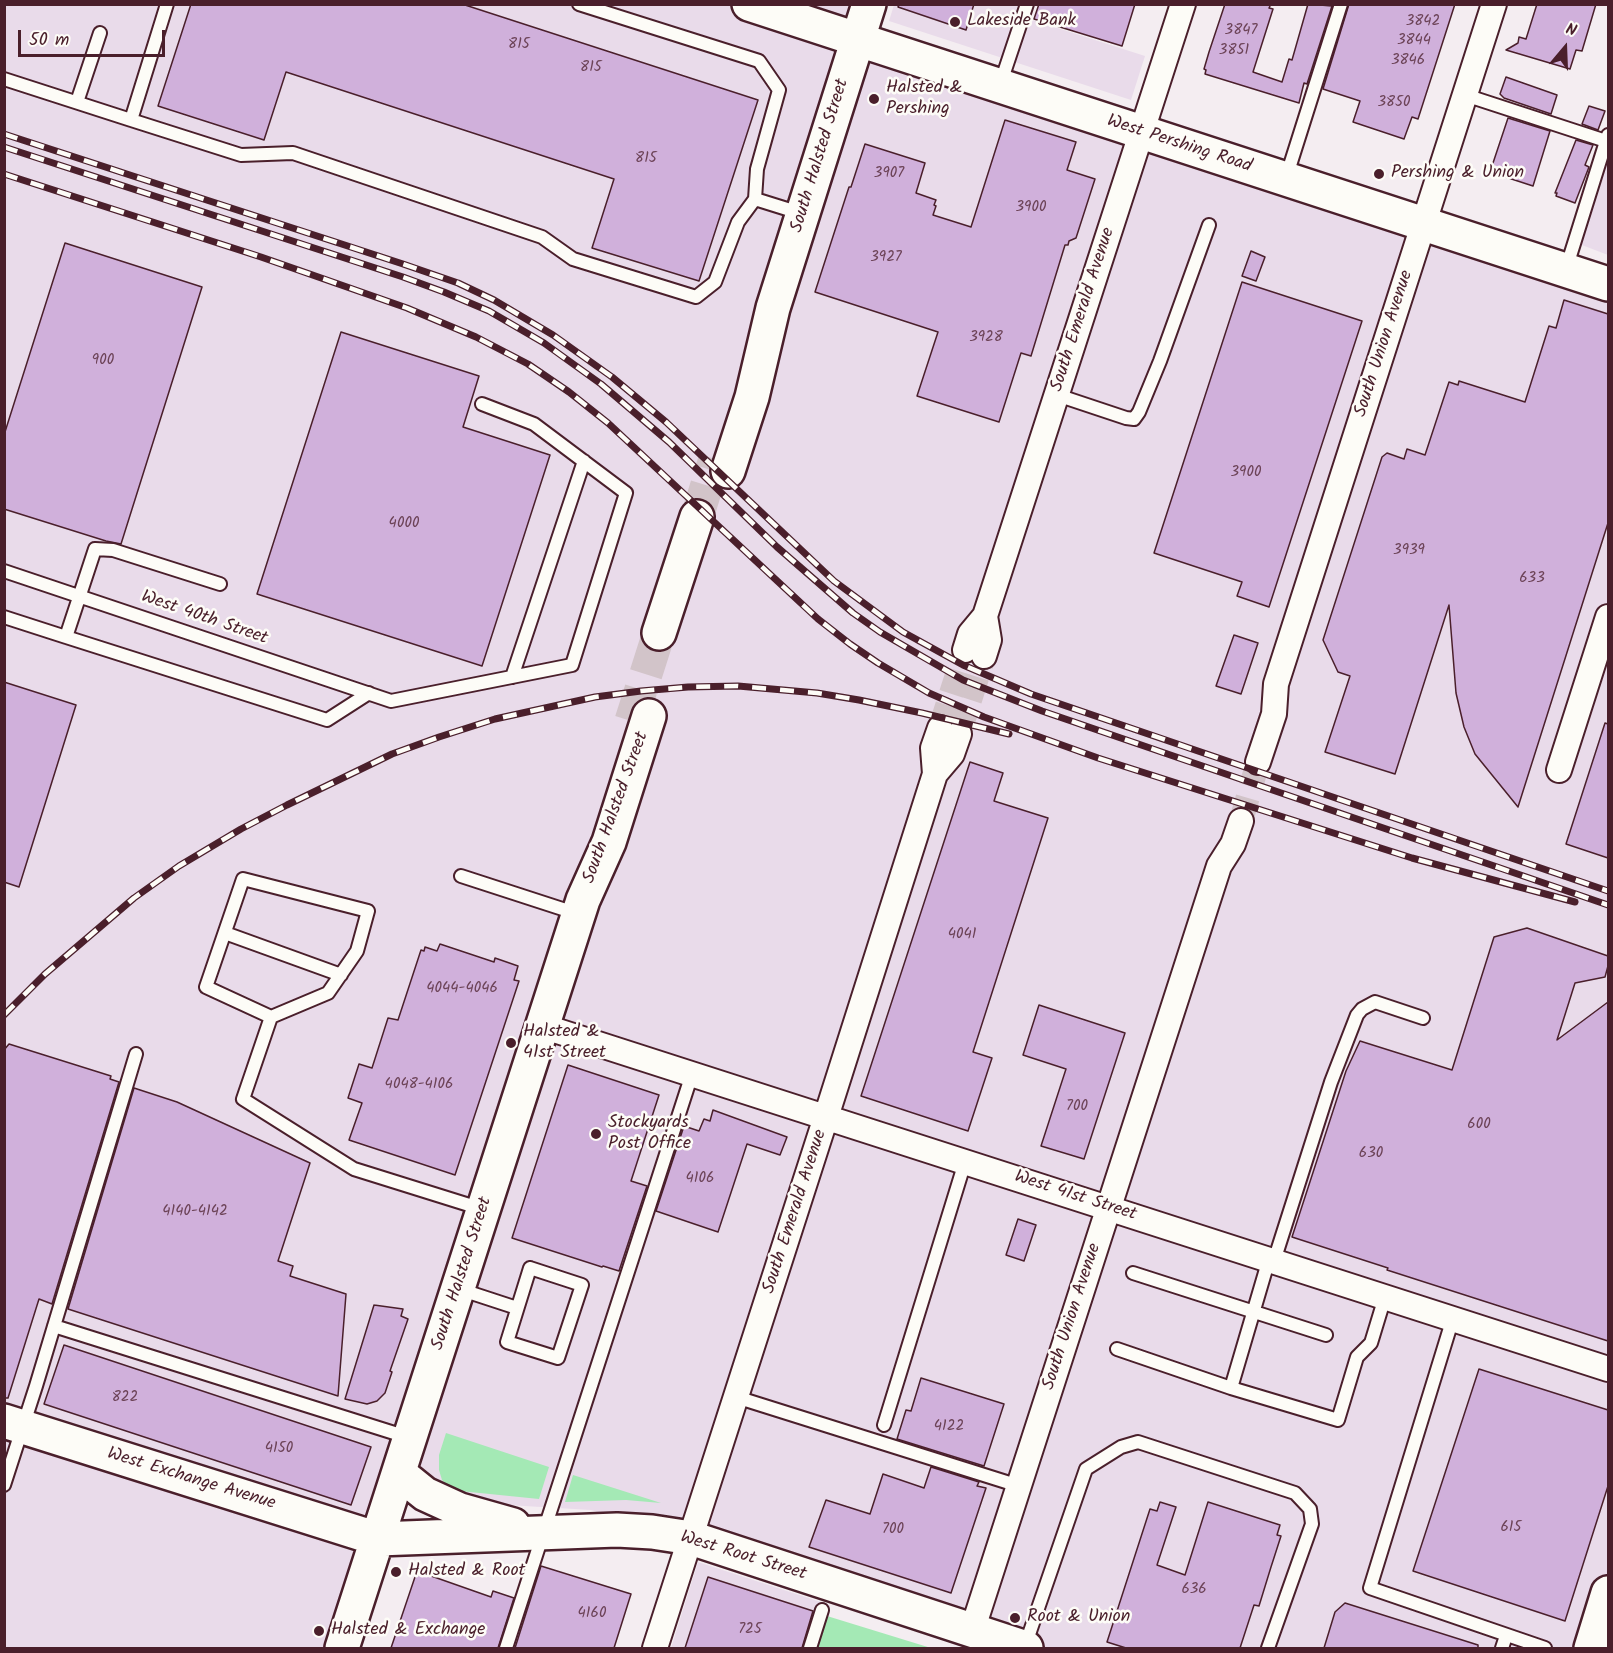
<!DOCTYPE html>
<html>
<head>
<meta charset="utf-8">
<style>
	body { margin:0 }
	#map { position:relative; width:1613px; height:1653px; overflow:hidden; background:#f4edf1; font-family:Kalam,sans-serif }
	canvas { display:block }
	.frame { position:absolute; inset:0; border:6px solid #4a1f2b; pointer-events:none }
	.north { position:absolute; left:1535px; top:18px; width:60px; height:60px; -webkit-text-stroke:4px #fdfcf7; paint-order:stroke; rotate:19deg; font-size:16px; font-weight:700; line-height:24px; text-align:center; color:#4a1f2b }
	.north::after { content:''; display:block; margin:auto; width:21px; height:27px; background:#4a1f2b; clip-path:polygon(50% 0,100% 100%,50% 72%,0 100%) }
	.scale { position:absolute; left:18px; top:30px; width:147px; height:27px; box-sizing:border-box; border:3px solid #4a1f2b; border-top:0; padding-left:8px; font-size:18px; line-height:21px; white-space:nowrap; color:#4a1f2b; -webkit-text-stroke:4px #fdfcf7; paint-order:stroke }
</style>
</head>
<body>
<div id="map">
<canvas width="1613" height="1653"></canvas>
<div class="frame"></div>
<div class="north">N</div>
<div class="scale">50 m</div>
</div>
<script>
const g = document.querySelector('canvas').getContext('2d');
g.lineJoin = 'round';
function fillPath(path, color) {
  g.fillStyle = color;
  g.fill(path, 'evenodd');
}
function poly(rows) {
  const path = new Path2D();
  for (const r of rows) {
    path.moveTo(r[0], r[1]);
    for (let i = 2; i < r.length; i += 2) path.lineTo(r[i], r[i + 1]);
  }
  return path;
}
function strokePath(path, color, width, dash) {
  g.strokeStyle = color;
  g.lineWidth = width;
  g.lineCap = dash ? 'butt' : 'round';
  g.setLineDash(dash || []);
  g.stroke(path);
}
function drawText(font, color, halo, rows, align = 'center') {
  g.font = font + ' Kalam,sans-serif';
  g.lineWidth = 5;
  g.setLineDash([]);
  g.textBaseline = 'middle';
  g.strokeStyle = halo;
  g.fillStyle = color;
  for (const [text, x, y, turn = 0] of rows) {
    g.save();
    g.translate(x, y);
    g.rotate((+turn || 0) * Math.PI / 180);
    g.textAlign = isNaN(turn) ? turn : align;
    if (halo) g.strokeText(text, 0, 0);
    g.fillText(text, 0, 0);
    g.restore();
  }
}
const built = poly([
	[5,5,855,5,843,46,1608,302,1608,1603,1593,1648,1019,1648,591,1510,391,1498,341,1648,5,1648],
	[894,5,1027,5,1023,17,1145,56,1131,100,889,21],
	[1608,135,1608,255,1574,242],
	[698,1562,830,1605,817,1648,671,1648]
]);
const green = poly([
	[446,1433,549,1467,539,1499,460,1491,449,1487,442,1480,439,1470,439,1455],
	[573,1475,661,1503,626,1500,565,1502],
	[827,1616,931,1648,817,1648]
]);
const building = poly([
	[191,4,462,4,758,100,699,281,592,248,614,179,286,72,264,140,158,106,191,4],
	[899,4,974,4,966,30,898,7,899,4],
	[1039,4,1135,4,1122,46,1034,19,1039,4],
	[1225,4,1271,4,1269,8,1273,9,1253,72,1282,82,1289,59,1292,60,1308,4,1332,6,1307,84,1304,83,1299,103,1205,74,1206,70,1204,69,1209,52,1225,4],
	[1349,4,1455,4,1418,119,1412,117,1404,139,1353,122,1360,101,1323,89,1349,4],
	[1537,4,1596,4,1582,51,1576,50,1570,69,1506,50,1518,43,1519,37,1526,39,1537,4],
	[1506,77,1557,95,1551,114,1504,98,1500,94,1506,77],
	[1589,106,1605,111,1598,130,1582,124,1589,106],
	[1508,118,1550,131,1533,186,1490,172,1508,118],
	[1005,120,1076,142,1067,170,1095,179,1076,238,1069,241,1068,245,1065,245,1031,356,1021,353,999,422,917,396,938,332,815,292,849,187,851,187,865,144,925,163,916,193,936,200,934,205,936,206,933,215,971,227,1005,120],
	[1576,140,1593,145,1585,165,1589,167,1575,203,1556,196,1557,193,1555,193,1576,140],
	[65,243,202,287,121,544,106,541,4,509,4,435,65,243],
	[1251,251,1265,257,1256,281,1242,276,1251,251],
	[1242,282,1362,321,1269,607,1237,596,1242,582,1154,553,1242,282],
	[1564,300,1608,314,1608,523,1518,807,1475,754,1464,727,1456,693,1449,605,1395,774,1325,752,1350,676,1338,672,1323,640,1382,457,1387,453,1404,459,1407,449,1425,455,1449,382,1458,385,1459,381,1525,402,1549,326,1556,328,1564,300],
	[341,332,479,376,463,427,550,455,482,666,257,594,341,332],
	[1234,635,1258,643,1241,694,1216,686,1234,635],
	[4,682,76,705,19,887,4,882,4,682],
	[1605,723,1608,724,1608,858,1566,844,1605,723],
	[970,762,1003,773,994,801,1048,818,973,1052,992,1058,968,1131,861,1096,970,762],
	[1527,928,1608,956,1608,966,1605,977,1575,983,1557,1040,1608,1002,1608,1341,1387,1270,1388,1268,1292,1237,1346,1071,1360,1041,1452,1070,1494,937,1527,928],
	[440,944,494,962,495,958,518,966,514,980,519,981,455,1175,349,1140,362,1103,348,1098,359,1064,372,1068,388,1018,398,1020,421,950,424,951,425,947,437,951,440,944],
	[1039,1005,1125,1033,1084,1159,1041,1146,1066,1069,1023,1055,1039,1005],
	[9,1044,111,1076,110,1079,119,1082,52,1304,39,1299,8,1398,4,1398,4,1050,9,1044],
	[568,1065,659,1095,631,1181,647,1186,619,1271,603,1266,602,1267,512,1238,568,1065],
	[134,1088,177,1102,310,1163,278,1261,293,1266,290,1276,346,1294,338,1396,68,1309,134,1088],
	[713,1110,787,1137,780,1155,747,1144,718,1232,656,1211,684,1126,699,1131,704,1119,710,1121,713,1110],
	[1018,1219,1036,1225,1024,1261,1006,1255,1018,1219],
	[374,1305,403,1309,401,1316,408,1319,390,1371,392,1372,385,1393,377,1401,367,1404,345,1399,374,1305],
	[64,1345,371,1447,351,1505,44,1404,64,1345],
	[1479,1369,1608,1410,1608,1486,1565,1621,1413,1571,1479,1369],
	[921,1378,1004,1404,984,1466,897,1439,906,1410,911,1411,921,1378],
	[931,1467,979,1482,977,1486,986,1488,951,1593,809,1547,826,1500,870,1514,883,1474,924,1488,931,1467],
	[1160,1502,1176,1507,1157,1565,1185,1575,1208,1502,1280,1525,1277,1535,1281,1536,1271,1567,1259,1606,1254,1605,1240,1648,1126,1648,1107,1642,1150,1509,1157,1511,1160,1502],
	[541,1566,631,1594,614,1648,515,1648,541,1566],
	[417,1571,491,1597,493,1591,514,1598,498,1648,391,1648,417,1571],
	[708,1577,813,1611,802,1648,685,1648,708,1577],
	[1345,1603,1478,1645,1478,1648,1324,1648,1335,1612,1345,1603]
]);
const streetTunnel = poly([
	[940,728,965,650],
	[959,734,984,656],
	[1241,821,1258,762]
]);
const secondaryTunnel = poly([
	[697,517,715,459],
	[631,721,659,633]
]);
const lane = poly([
	[167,4,131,120,241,155,293,153,542,237,573,259,696,297,715,282,738,222,755,199],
	[579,4,759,61,779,90,757,169,755,199,803,214],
	[4,79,131,120],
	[1000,85,1027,4],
	[1465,95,1606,141],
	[77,102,100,33],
	[1286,178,1341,4],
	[1566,269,1608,135],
	[1057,395,1126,418,1134,419,1139,412,1160,361,1209,225],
	[4,571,391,701,572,665,626,493,534,424,482,404],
	[4,617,66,637,95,549,113,550,220,584],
	[66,637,327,720,369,693],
	[512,677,584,461],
	[461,876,578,914],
	[225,933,341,975],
	[271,1017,206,987,243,879,368,911,357,951,328,993,271,1017,243,1099,354,1169,482,1209],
	[1269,1259,1231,1388,1338,1420,1357,1357,1371,1343,1385,1297],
	[1274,1261,1331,1082,1357,1015,1362,1009,1375,1002,1423,1018],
	[530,1268,582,1285,558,1358,507,1342,530,1268],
	[1133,1273,1326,1335],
	[459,1289,517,1308],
	[1453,1318,1370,1588,1545,1648],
	[54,1326,407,1437],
	[1117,1349,1231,1388],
	[736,1397,1019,1486],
	[884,1425,965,1162],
	[4,1485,36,1386,136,1054],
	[1025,1646,1086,1469,1121,1447,1138,1442,1295,1493,1310,1509,1312,1524,1268,1648],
	[506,1648,692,1074],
	[810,1648,822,1610],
	[1502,1648,1506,1636]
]);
const street = poly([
	[965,650,970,634,985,616,1183,4],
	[984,656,989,640,985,616],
	[1258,762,1274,714,1276,684,1494,4],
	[1559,770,1608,617],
	[935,774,952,754,959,734],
	[542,1026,1608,1369],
	[972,1631,1219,866,1233,844,1241,821],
	[655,1648,826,1117,935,774,933,748,940,728]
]);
const secondary = poly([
	[749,4,1608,284],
	[728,471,752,397,773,308,869,4],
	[659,633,697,517],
	[4,1421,378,1539,617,1530,652,1532,691,1538,1026,1648],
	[399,1473,425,1494,460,1510,513,1525],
	[342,1648,583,900,609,842,649,716],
	[1591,1648,1608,1593]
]);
const rail = poly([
	[4,134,403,264,458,283,494,300,553,335,612,377,666,422,834,581,903,632,963,665,1031,694,1608,891],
	[4,147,403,277,444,292,489,311,544,343,601,384,669,442,777,547,853,613,880,632,963,680,1042,711,1608,905],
	[4,174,261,257,407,308,476,337,528,364,569,392,608,423,818,619,850,644,878,663,929,693,984,717,1098,758,1412,858,1575,902],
	[4,1015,45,974,134,898,179,866,241,829,287,805,392,754,439,737,495,719,595,697,641,691,688,687,738,686,817,693,859,700,922,713,1009,734]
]);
const markers = [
	[955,22,6,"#4a1f2b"],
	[874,99,6,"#4a1f2b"],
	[1379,174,6,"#4a1f2b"],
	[511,1043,6,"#4a1f2b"],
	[596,1134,6,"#4a1f2b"],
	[396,1572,6,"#4a1f2b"],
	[1015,1618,6,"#4a1f2b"],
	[319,1631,6,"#4a1f2b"]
];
const numberNames = [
	["3842",1423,22],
	["3847",1241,31],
	["3844",1414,41],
	["815",519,45],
	["3851",1234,51],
	["3846",1408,61],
	["815",591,68],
	["3850",1394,103],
	["815",646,159],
	["3907",889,174],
	["3900",1031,208],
	["3927",886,258],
	["3928",986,338],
	["900",103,361],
	["3900",1246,473],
	["4000",404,524],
	["3939",1409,551],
	["633",1532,579],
	["4041",962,935],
	["4044-4046",462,989],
	["4048-4106",419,1085],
	["700",1077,1107],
	["600",1479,1125],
	["630",1371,1154],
	["4106",700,1179],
	["4140-4142",195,1212],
	["822",125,1398],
	["4122",949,1427],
	["4150",279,1449],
	["615",1511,1528],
	["700",893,1530],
	["636",1194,1590],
	["4160",592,1614],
	["725",750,1630]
];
const poiNames = [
	["Lakeside Bank",967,22],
	["Halsted &",886,89],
	["Pershing",886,110],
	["Pershing & Union",1391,174],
	["Halsted &",523,1033],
	["41st Street",523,1054],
	["Stockyards",608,1124],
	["Post Office",608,1145],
	["Halsted & Root",408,1572],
	["Root & Union",1027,1618],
	["Halsted & Exchange",331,1631]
];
const streetNames = [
	["West Pershing Road",1179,145,18],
	["South Halsted Street",821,156,-73],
	["South Emerald Avenue",1084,310,-72],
	["South Union Avenue",1385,344,-72],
	["West 40th Street",204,619,19],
	["South Halsted Street",617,808,-70],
	["West 41st Street",1075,1197,18],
	["South Emerald Avenue",796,1212,-72],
	["South Halsted Street",463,1274,-72],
	["South Union Avenue",1073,1317,-72],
	["West Exchange Avenue",191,1480,17],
	["West Root Street",743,1557,17]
];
fillPath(built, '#e9dbea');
fillPath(green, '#a4e9b5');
fillPath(building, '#d0b0db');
strokePath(building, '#4a1f2b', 1.5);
strokePath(streetTunnel, '#d2c4c9', 24, [24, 12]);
strokePath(secondaryTunnel, '#d2c4c9', 33, [33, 16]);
strokePath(lane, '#4a1f2b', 16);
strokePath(street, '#4a1f2b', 28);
strokePath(secondary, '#4a1f2b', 38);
strokePath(lane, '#fdfcf7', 12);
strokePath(street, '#fdfcf7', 24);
strokePath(secondary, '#fdfcf7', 33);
strokePath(rail, '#4a1f2b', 7);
strokePath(rail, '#fdfcf7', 4.5, [14]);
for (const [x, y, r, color] of markers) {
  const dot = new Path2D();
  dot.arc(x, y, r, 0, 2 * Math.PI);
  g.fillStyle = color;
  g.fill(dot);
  strokePath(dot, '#fdfcf7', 2);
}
drawText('15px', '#6c4357', null, numberNames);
drawText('18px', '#4a1f2b', '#fdfcf7', poiNames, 'left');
drawText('18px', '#4a1f2b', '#fdfcf7', streetNames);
</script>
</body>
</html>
